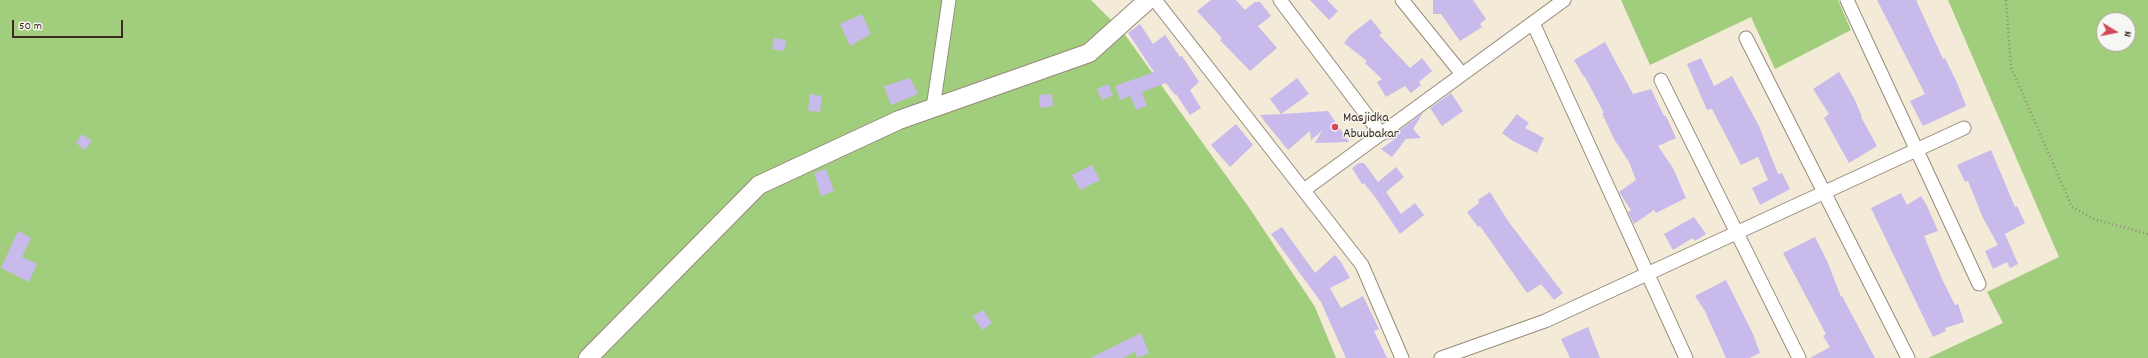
<!DOCTYPE html>
<html>
<head>
<meta charset="utf-8">
<style>
	body { margin:0 }
	#map { position:relative; width:2148px; height:358px; overflow:hidden; background:#f3ead8; font-family:Dekko,sans-serif }
	canvas { display:block }
	.north { position:absolute; left:2096px; top:12px; width:40px; height:40px; box-sizing:border-box; background:#f6f6f2; border:1px solid #aba49d; border-radius:50%; rotate:100deg; font-size:11px; font-weight:700; line-height:16px; text-align:center; color:#3b2a1e }
	.north::after { content:''; display:block; margin:auto; width:14px; height:18px; background:#d1495b; clip-path:polygon(50% 0,100% 100%,50% 72%,0 100%) }
	.scale { position:absolute; left:12px; top:20px; width:111px; height:18px; box-sizing:border-box; border:2px solid #3b2a1e; border-top:0; padding-left:5px; font-size:12px; line-height:14px; white-space:nowrap; color:#3b2a1e; -webkit-text-stroke:3px #f6f6f2; paint-order:stroke }
</style>
</head>
<body>
<div id="map">
<canvas width="2148" height="358"></canvas>
<div class="north">N</div>
<div class="scale">50 m</div>
</div>
<script>
const g = document.querySelector('canvas').getContext('2d');
g.lineJoin = 'round';
function fillPath(path, color) {
  g.fillStyle = color;
  g.fill(path, 'evenodd');
}
function poly(rows) {
  const path = new Path2D();
  for (const r of rows) {
    path.moveTo(r[0], r[1]);
    for (let i = 2; i < r.length; i += 2) path.lineTo(r[i], r[i + 1]);
  }
  return path;
}
function strokePath(path, color, width, dash) {
  g.strokeStyle = color;
  g.lineWidth = width;
  g.lineCap = dash ? 'butt' : 'round';
  g.setLineDash(dash || []);
  g.stroke(path);
}
function drawText(font, color, halo, rows, align = 'center') {
  g.font = font + ' Dekko,sans-serif';
  g.lineWidth = 3;
  g.setLineDash([]);
  g.textBaseline = 'middle';
  g.strokeStyle = halo;
  g.fillStyle = color;
  for (const [text, x, y, turn = 0] of rows) {
    g.save();
    g.translate(x, y);
    g.rotate((+turn || 0) * Math.PI / 180);
    g.textAlign = isNaN(turn) ? turn : align;
    if (halo) g.strokeText(text, 0, 0);
    g.fillText(text, 0, 0);
    g.restore();
  }
}
const green = poly([
	[0,0,1091,0,1123,32,1250,209,1315,307,1336,358,0,358],
	[1621,0,1838,0,1851,30,1775,69,1751,17,1650,65],
	[1948,0,2148,0,2148,358,1928,358,2003,323,1987,292,2059,257],
	[2104,20,2128,20,2128,44,2104,44]
]);
const building = poly([
	[1211,0,1236,0,1245,10,1255,2,1260,2,1271,16,1258,26,1277,48,1250,71,1220,40,1222,38,1197,11],
	[1310,0,1327,0,1338,11,1329,20],
	[1433,0,1473,0,1486,19,1480,24,1482,27,1460,41,1441,14,1433,14],
	[1877,0,1916,0,1943,59,1945,58,1958,85,1966,106,1923,126,1910,101,1925,94],
	[862,14,871,34,850,46,840,24],
	[1371,19,1382,33,1379,35,1410,68,1422,58,1432,71,1419,82,1421,85,1411,93,1405,86,1386,97,1377,82,1382,79,1365,63,1367,61,1344,43,1350,35],
	[1140,24,1153,44,1165,35,1180,57,1182,56,1199,82,1190,90,1201,108,1190,115,1176,94,1175,95,1166,83,1142,92,1147,106,1136,110,1130,96,1120,100,1115,86,1154,72,1128,33],
	[774,38,786,40,784,51,772,49],
	[1605,42,1633,94,1651,89,1664,116,1666,116,1676,138,1658,146,1673,168,1686,198,1656,213,1654,210,1634,224,1628,212,1631,210,1619,192,1636,180,1629,162,1614,139,1602,113,1604,113,1585,77,1584,77,1574,60],
	[1701,58,1714,86,1732,76,1759,126,1778,174,1782,173,1790,189,1760,205,1752,188,1768,180,1758,157,1741,165,1712,109,1707,110,1687,64],
	[1839,72,1855,100,1862,117,1861,117,1877,146,1849,163,1824,118,1829,114,1813,89],
	[910,78,918,94,891,105,884,86],
	[1297,78,1309,94,1281,114,1328,111,1349,142,1315,143,1322,131,1311,140,1310,131,1288,150,1266,123,1260,115,1281,114,1270,99],
	[1108,84,1113,95,1102,100,1097,89],
	[1451,93,1463,111,1442,126,1430,108],
	[810,94,822,96,820,112,808,111],
	[1052,94,1053,106,1040,108,1039,95],
	[1423,113,1413,129,1421,138,1406,139,1392,157,1381,149,1395,139,1386,140],
	[1517,114,1529,123,1525,128,1544,138,1537,153,1513,141,1502,133],
	[1236,124,1253,145,1230,167,1211,145],
	[82,134,92,141,85,150,76,143],
	[1991,150,2015,207,2017,206,2025,223,2005,234,2018,264,2010,268,2007,262,1993,269,1985,251,1998,245,1983,218,1968,181,1965,182,1957,165],
	[1359,163,1364,163,1378,182,1396,167,1404,177,1386,192,1401,214,1415,203,1424,215,1400,234,1375,197,1364,183,1362,184,1352,168],
	[1092,165,1100,180,1080,190,1072,175],
	[826,169,834,191,821,196,814,173],
	[1490,192,1508,221,1563,293,1554,300,1541,284,1527,293,1480,226,1478,227,1467,212,1479,203,1478,200],
	[1901,193,1907,205,1921,196,1927,206,1938,231,1924,236,1942,279,1955,305,1958,304,1964,322,1945,328,1946,331,1933,337,1871,208],
	[1694,217,1706,234,1695,241,1693,238,1673,250,1664,234],
	[1282,227,1315,273,1335,255,1341,262,1350,278,1330,288,1341,308,1363,296,1379,329,1374,331,1387,358,1346,358,1321,302,1271,234],
	[18,231,31,238,22,257,37,264,29,282,1,268],
	[1815,237,1828,263,1841,297,1842,296,1875,358,1810,358,1830,347,1823,336,1826,334,1783,253],
	[1726,280,1753,334,1760,353,1749,358,1726,358,1705,311,1695,296],
	[983,310,992,323,982,330,973,316],
	[1588,327,1600,358,1570,358,1561,339],
	[1141,333,1149,353,1137,358,1135,352,1123,358,1090,358]
]);
const path = poly([
	[2006,0,2011,67,2072,207,2094,219,2148,234]
]);
const street = poly([
	[1155,0,1362,265,1402,358],
	[1280,0,1381,134],
	[1402,0,1462,74],
	[1847,0,1979,284],
	[1533,23,1686,358],
	[1746,38,1908,358],
	[1661,80,1799,358],
	[933,108,949,0],
	[1304,190,1564,0],
	[1441,358,1545,321,1964,128]
]);
const secondary = poly([
	[588,358,759,185,899,120,1089,53,1148,0]
]);
const markers = [
	[1335,127,4,"#d1495b"]
];
const poiNames = [
	["Masjidka",1343,119],
	["Abuubakar",1343,135]
];
fillPath(green, '#a1ce7c');
fillPath(building, '#c8baea');
strokePath(street, '#978a7b', 15);
strokePath(secondary, '#978a7b', 20);
strokePath(path, '#978a7b', 2.5, [1, 3]);
strokePath(street, '#fff', 13);
strokePath(secondary, '#fff', 18);
for (const [x, y, r, color] of markers) {
  const dot = new Path2D();
  dot.arc(x, y, r, 0, 2 * Math.PI);
  g.fillStyle = color;
  g.fill(dot);
  strokePath(dot, '#f6f6f2', 1.5);
}
drawText('14px', '#3b2a1e', '#f6f6f2', poiNames, 'left');
</script>
</body>
</html>
